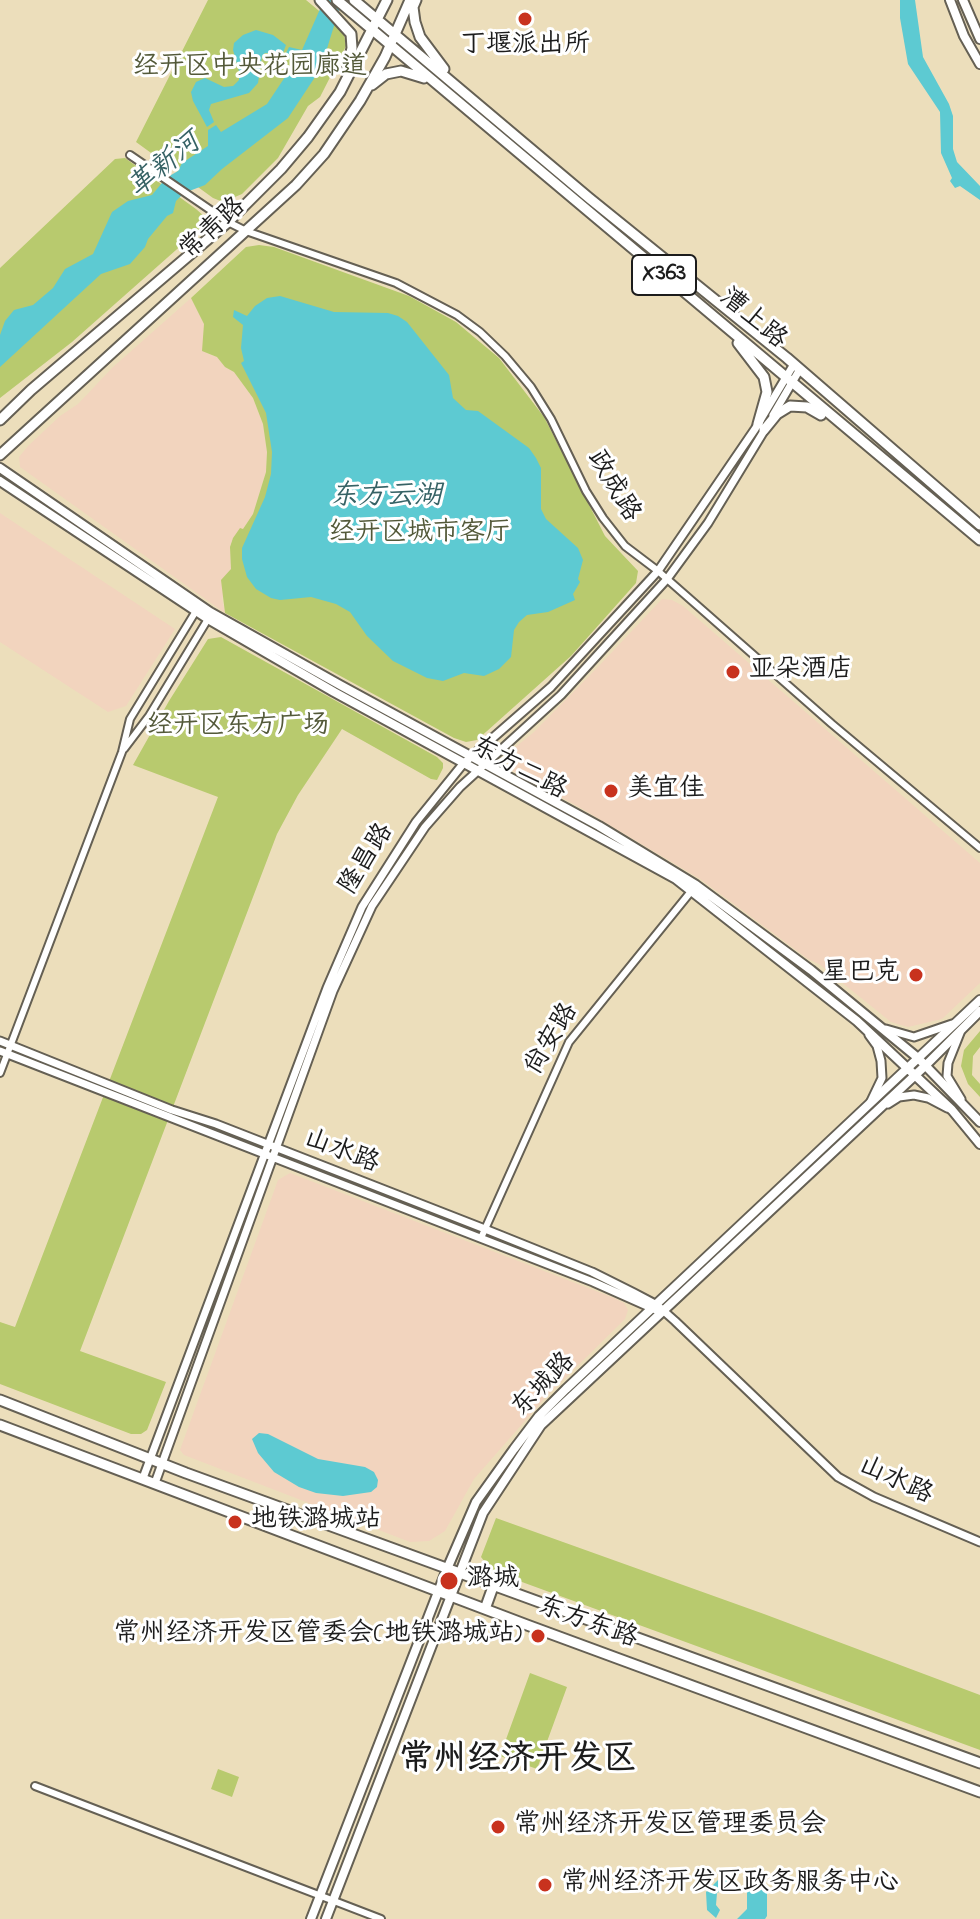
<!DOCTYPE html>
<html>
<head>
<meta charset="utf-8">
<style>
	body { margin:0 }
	canvas { display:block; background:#ecdebb }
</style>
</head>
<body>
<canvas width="980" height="1919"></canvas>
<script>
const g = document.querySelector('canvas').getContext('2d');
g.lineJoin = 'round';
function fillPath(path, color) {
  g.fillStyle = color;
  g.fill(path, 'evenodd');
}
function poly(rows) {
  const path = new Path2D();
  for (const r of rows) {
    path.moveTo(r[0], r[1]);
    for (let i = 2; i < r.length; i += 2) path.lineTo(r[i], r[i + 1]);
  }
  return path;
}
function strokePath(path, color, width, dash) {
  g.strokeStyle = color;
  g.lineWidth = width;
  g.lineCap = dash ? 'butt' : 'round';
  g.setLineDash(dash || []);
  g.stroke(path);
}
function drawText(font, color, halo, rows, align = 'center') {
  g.font = font + ' "Indie Flower","LXGW WenKai TC",sans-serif';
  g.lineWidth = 6;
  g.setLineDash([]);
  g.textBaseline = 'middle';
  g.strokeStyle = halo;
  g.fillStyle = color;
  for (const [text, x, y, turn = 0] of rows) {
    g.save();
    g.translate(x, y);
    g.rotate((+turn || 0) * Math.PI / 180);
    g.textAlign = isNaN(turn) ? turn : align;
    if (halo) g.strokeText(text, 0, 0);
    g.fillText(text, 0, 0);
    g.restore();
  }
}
const built = poly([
	[191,298,204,324,203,344,208,354,217,357,225,367,234,372,253,398,263,424,267,452,266,472,253,514,243,530,233,538,230,547,231,569,222,599,225,613,20,467,19,457,28,446,60,416,78,404,112,368],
	[0,513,175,629,126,706,108,712,0,642],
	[662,599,672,600,683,606,980,863,980,983,942,1019,908,1027,891,1022,819,964,808,959,700,879,579,807,513,771,508,766,508,753,534,732,597,668],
	[290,1173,614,1298,624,1303,628,1310,625,1319,545,1398,474,1479,445,1531,429,1541,410,1542,184,1455,180,1450,278,1180]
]);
const green = poly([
	[208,0,306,0,336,25,344,35,346,46,320,97,308,106,278,158,242,194,223,202,213,198,136,142],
	[125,158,196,209,205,217,202,227,72,342,0,398,0,268,115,159],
	[259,245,274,247,409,296,456,322,499,358,544,417,605,536,638,571,636,583,571,656,477,740,466,742,454,738,225,613,221,580,231,569,230,547,233,538,240,528,243,529,253,514,266,472,267,452,263,424,253,398,234,372,225,367,217,357,202,351,204,324,191,298,246,247],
	[221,637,437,757,443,763,443,768,437,780,431,779,342,729,298,795,277,834,80,1351,166,1382,147,1430,141,1434,131,1434,0,1384,0,1322,15,1327,218,797,133,765,169,701,208,639],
	[980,1031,980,1047,973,1056,972,1075,980,1084,980,1097,968,1084,961,1066,964,1050],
	[496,1518,764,1614,980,1695,980,1750,492,1571,481,1557],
	[530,1673,567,1687,537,1769,523,1764,524,1760,516,1757,514,1761,500,1756],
	[218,1769,239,1777,232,1797,211,1789]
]);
const water = poly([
	[324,0,342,0,321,68,288,118,222,169,205,185,184,193,176,201,173,213,167,216,148,239,145,247,130,264,101,274,0,367,0,335,5,321,14,310,33,305,53,288,65,269,93,254,112,212,128,201,152,195,166,178,178,171,182,163,208,146,208,130,216,125,221,132,267,104,293,65,292,59,285,55,289,47,302,50],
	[900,0,915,0,923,57,949,104,953,116,953,149,957,162,980,186,980,200,960,186,955,188,950,181,952,178,941,153,940,112,908,64,900,18],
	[256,30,273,35,286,45,283,53,265,53,262,56,258,83,249,93,211,104,209,110,214,122,207,127,193,101,191,92,196,82,205,78,224,87,233,86,239,80,239,71,233,50,234,43,243,35],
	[280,296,334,312,388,313,398,316,407,322,449,375,453,398,466,410,478,411,529,448,536,458,541,468,541,509,546,519,578,548,583,560,578,579,580,582,573,594,575,600,548,612,527,615,519,622,514,630,511,657,499,669,484,676,464,673,443,681,427,678,393,661,367,636,350,612,336,604,311,597,280,600,271,598,256,589,247,577,242,559,242,548,265,497,271,474,272,452,266,413,241,363,244,361,241,348,243,325,233,317,234,310,247,316,255,306,267,298],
	[259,1433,268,1434,318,1459,365,1467,374,1472,378,1480,377,1487,371,1492,343,1496,316,1493,299,1487,274,1472,258,1453,252,1439],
	[726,1878,732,1880,729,1887,717,1893,716,1905,720,1910,716,1918,707,1910,706,1892,718,1880],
	[757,1887,767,1890,767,1916,765,1919,737,1919,747,1909,747,1891]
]);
const minor = poly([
	[130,155,228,222,246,231,396,283,457,315,480,332,505,356,531,387,551,419,586,491,603,518,625,546,658,571,832,724,980,848],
	[124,749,149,716,208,619],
	[0,1073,122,752,130,719,196,611],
	[481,1238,569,1042,693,889],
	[35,1786,381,1919]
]);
const tertiary = poly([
	[773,415,800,369],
	[886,1029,914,1037,952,1024],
	[960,1033,948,1063,947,1076,961,1099],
	[869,1035,877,1046,881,1061,882,1078,871,1101],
	[0,1041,172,1110,216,1124,485,1229,592,1272,634,1293,657,1305,675,1321,838,1477,874,1497,980,1542],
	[0,1051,593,1282,656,1310],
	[888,1104,899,1097,914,1095,928,1098,947,1108],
	[143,1478,327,988,362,907,416,822,463,764,551,687,658,571,755,429,794,364],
	[155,1483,333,991,372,906,425,827,460,787,561,695,667,579,708,523,767,426]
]);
const secondary = poly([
	[950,0,964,36,980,64],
	[963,0,980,39],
	[0,468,210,612,340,685,599,826,696,885,811,970,918,1058,980,1122],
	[0,481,208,619,334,692,676,879,857,1021,952,1110,980,1144],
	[311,1919,447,1569,476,1502,514,1449,539,1416,566,1389,980,1000],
	[326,1919,483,1513,541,1425,926,1065,980,1011]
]);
const primary = poly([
	[320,0,351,34,352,48,347,70],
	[337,0,980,540],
	[354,0,589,198,787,358,980,525],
	[416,0,413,7,415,22,420,37,444,69],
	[372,85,386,74,401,71,424,78],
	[738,343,764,377,767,392,758,424],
	[0,420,31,390,228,222,281,169,308,137,340,92,387,0],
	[764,430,777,414,790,406,807,407,821,415],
	[0,455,296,185,324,154,360,101,385,57,410,0],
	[0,1400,186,1473,980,1763],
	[0,1425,527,1625,980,1792],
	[485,1609,494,1584]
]);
const markers = [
	[525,19,8,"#c8321e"],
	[733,672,8,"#c8321e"],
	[611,791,8,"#c8321e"],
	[916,975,8,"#c8321e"],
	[235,1522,8,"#c8321e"],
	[449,1581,10,"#c8321e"],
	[538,1636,8,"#c8321e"],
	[498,1827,8,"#c8321e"],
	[545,1885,8,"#c8321e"]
];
const shields = [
	[664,275,64]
];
const shieldNames = [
	["X363",664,275]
];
const poiNames = [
	["丁堰派出所",525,47,"center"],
	["亚朵酒店",749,672],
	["美宜佳",627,791],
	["星巴克",900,975,"right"],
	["地铁潞城站",251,1522],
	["潞城",467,1581],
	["常州经济开发区管委会(地铁潞城站)",522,1636,"right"],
	["常州经济开发区管理委员会",514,1827],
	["常州经济开发区政务服务中心",561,1885]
];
const parkNames = [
	["经开区中央花园廊道",250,69],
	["经开区城市客厅",420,535],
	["经开区东方广场",238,728]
];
const streetNames = [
	["常青路",214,230,-42],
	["漕上路",752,320,40],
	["政成路",612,487,59],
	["东方二路",518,770,28],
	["隆昌路",368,860,-58],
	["尚安路",553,1040,-59],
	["山水路",341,1153,21],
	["东城路",545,1386,-46],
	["山水路",895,1482,25],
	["东方东路",587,1624,20]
];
const waterNames = [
	["革新河",166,167,-39],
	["东方云湖",386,498]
];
const districtNames = [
	["常州经济开发区",518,1762]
];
fillPath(built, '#f2d4be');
fillPath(green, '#b8ca6e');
fillPath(water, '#5dcad2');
strokePath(minor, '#656054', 10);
strokePath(tertiary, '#656054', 11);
strokePath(secondary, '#656054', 12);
strokePath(primary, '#656054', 13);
strokePath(minor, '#fff', 6);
strokePath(tertiary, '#fff', 7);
strokePath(secondary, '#fff', 8);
strokePath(primary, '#fff', 9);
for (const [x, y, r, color] of markers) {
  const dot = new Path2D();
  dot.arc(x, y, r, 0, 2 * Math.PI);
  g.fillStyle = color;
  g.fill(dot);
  strokePath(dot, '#fff', 3);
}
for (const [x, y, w] of shields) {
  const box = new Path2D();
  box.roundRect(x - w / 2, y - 20, w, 40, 6);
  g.fillStyle = '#fff';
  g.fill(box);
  strokePath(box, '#1c1c1c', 2);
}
drawText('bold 24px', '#1c1c1c', null, shieldNames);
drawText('26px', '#1c1c1c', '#fff', poiNames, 'left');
drawText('26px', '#535939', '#fff', parkNames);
drawText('26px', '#1c1c1c', '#fff', streetNames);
drawText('italic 28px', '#366265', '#fff', waterNames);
drawText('bold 34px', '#1c1c1c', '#fff', districtNames);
</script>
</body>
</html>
